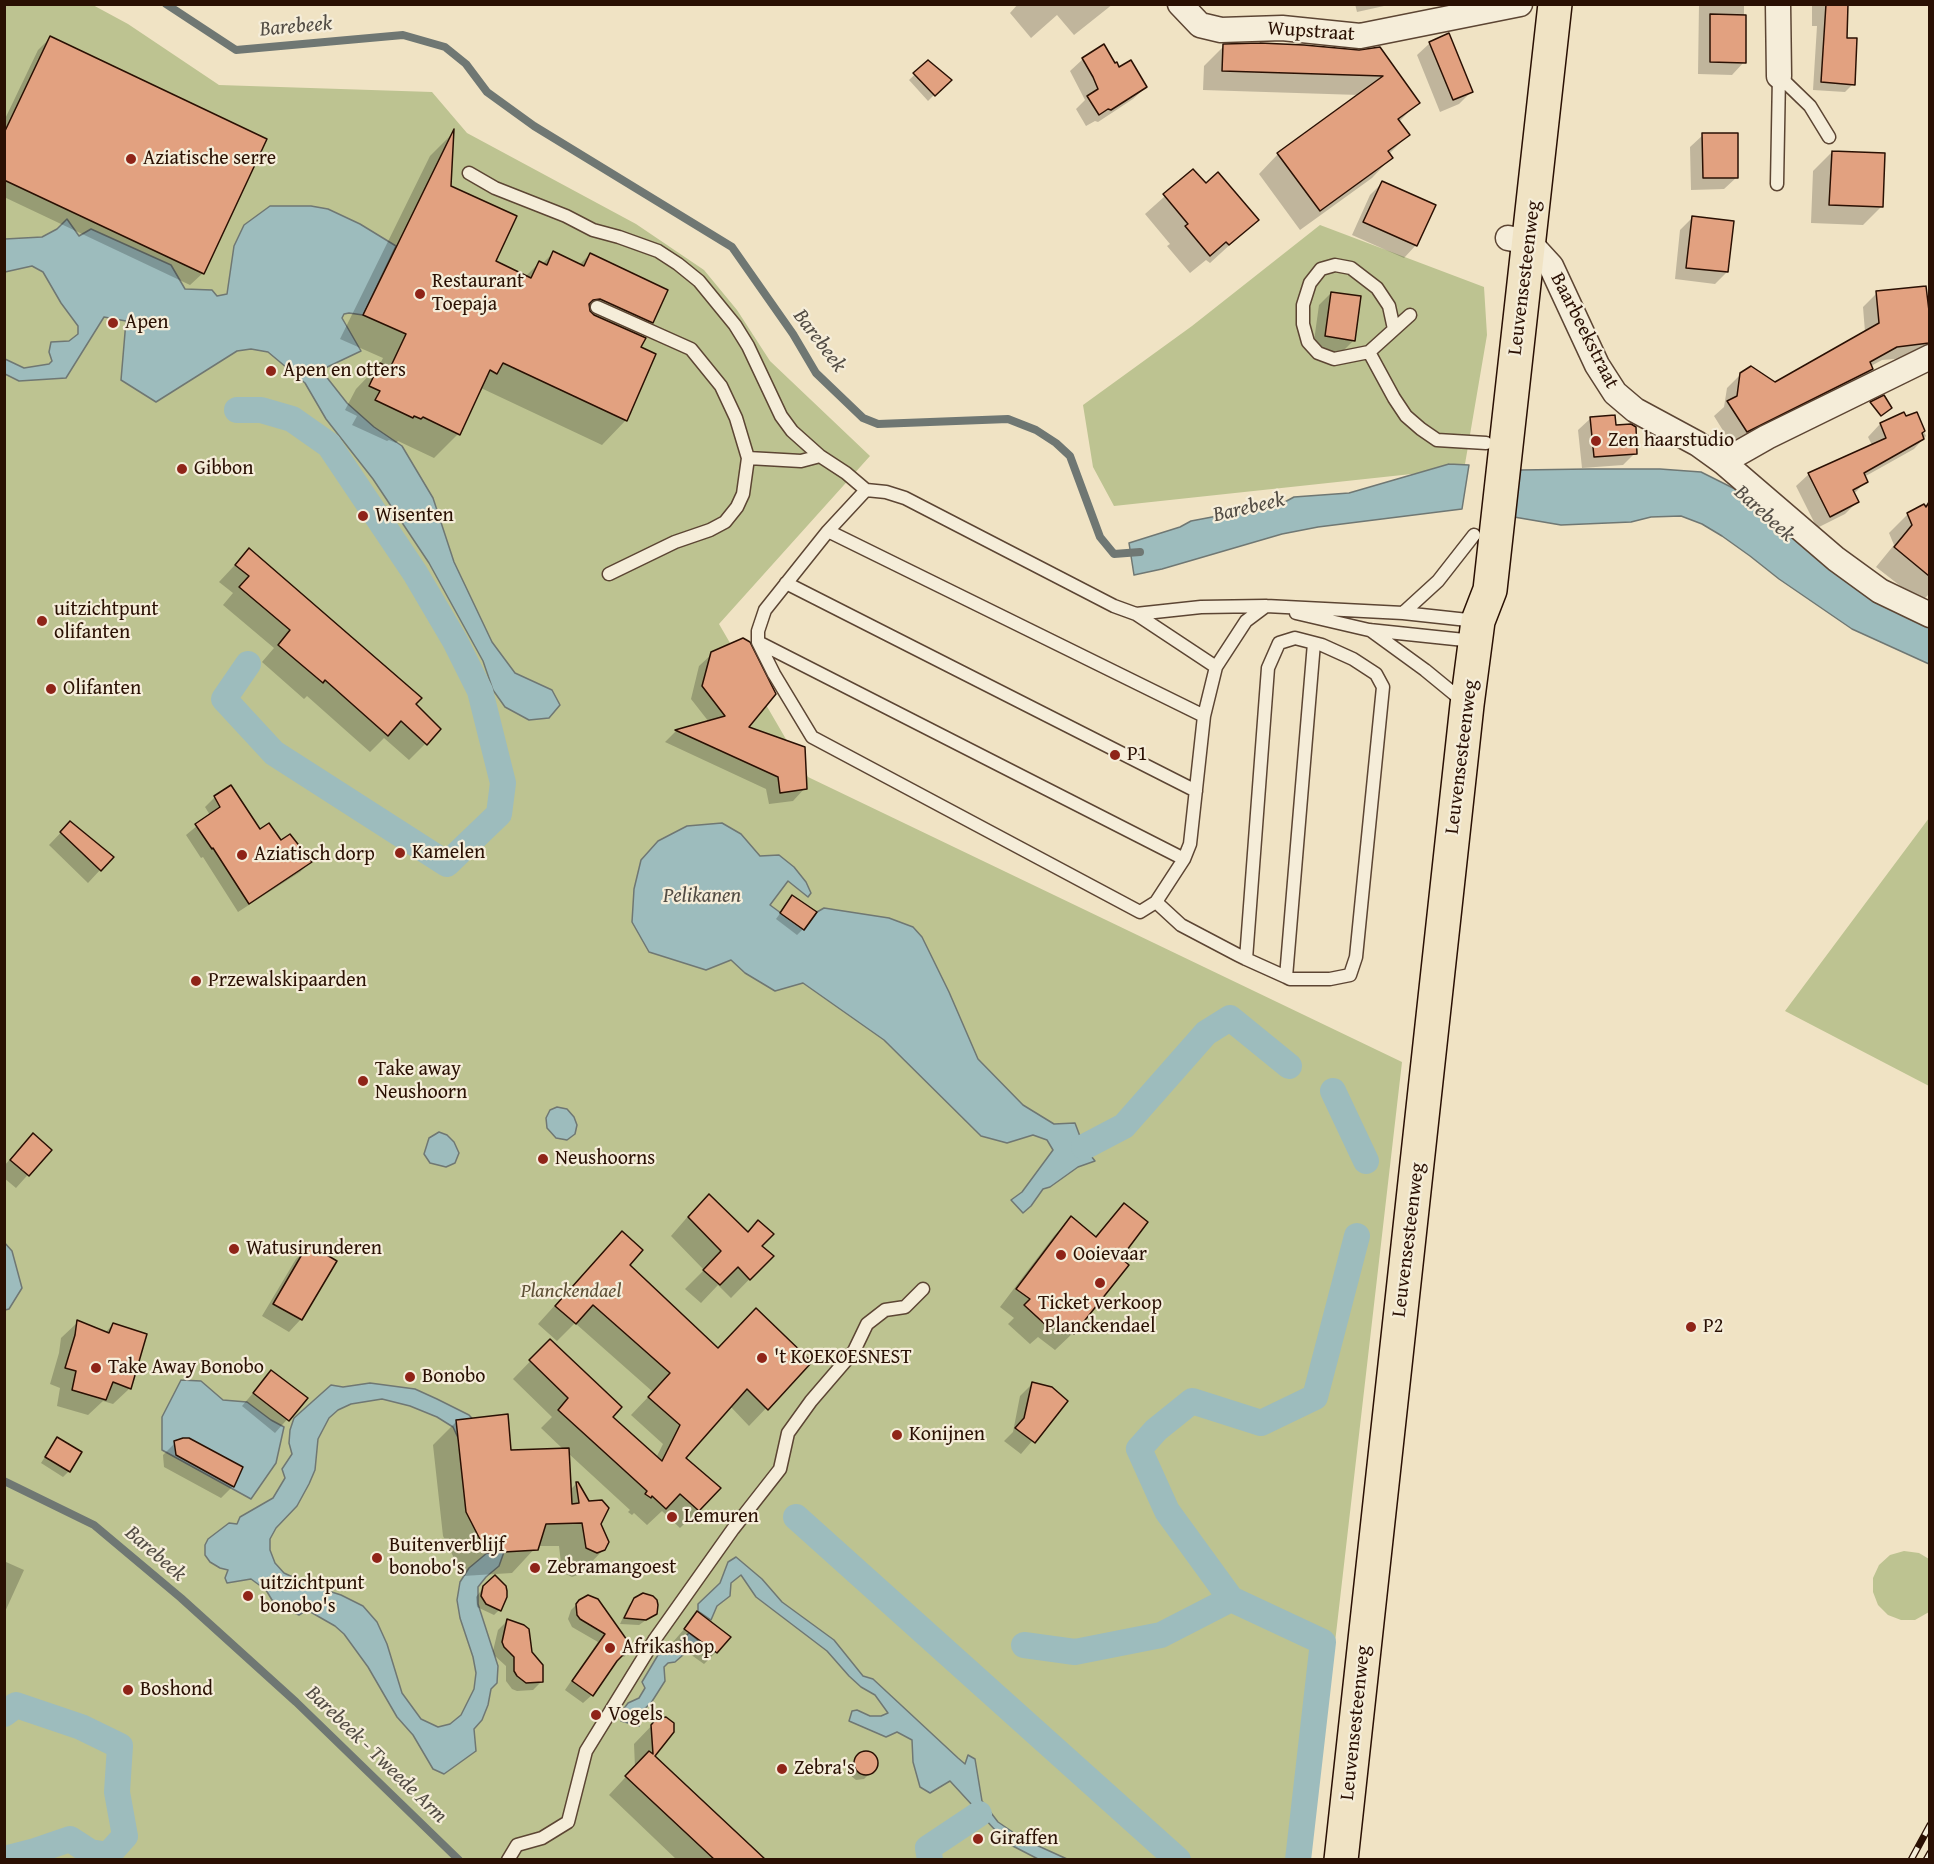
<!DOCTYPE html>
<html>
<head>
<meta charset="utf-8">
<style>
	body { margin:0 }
	#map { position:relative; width:1934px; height:1864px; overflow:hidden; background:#f0e3c4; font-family:"Gentium Book Plus",serif }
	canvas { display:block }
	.frame { position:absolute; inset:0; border:6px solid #2a1003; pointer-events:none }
</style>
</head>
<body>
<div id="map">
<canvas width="1934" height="1864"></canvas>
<div class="frame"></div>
</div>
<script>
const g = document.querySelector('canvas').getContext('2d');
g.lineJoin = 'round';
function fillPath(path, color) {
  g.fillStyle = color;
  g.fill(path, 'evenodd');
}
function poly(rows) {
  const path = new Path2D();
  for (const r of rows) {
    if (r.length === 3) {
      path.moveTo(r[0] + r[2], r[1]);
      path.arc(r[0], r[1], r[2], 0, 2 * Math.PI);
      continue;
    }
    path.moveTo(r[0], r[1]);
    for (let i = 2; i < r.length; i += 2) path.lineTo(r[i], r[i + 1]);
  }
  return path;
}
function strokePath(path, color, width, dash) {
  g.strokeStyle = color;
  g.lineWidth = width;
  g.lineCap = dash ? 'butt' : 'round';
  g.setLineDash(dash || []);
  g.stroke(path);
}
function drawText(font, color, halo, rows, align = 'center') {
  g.font = font + ' "Gentium Book Plus",serif';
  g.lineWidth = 4.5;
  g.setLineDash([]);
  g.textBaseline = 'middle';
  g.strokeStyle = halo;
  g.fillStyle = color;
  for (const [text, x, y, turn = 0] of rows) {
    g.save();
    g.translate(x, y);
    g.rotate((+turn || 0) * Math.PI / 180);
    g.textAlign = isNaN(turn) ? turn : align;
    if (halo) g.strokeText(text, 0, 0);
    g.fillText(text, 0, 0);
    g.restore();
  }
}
const green = poly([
	[91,4,128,24,219,85,432,92,467,133,636,224,704,270,737,310,770,361,870,456,719,624,808,777,1402,1062,1310,1859,5,1859,4,5],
	[1320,225,1484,287,1487,335,1465,464,1449,464,1421,473,1114,506,1093,467,1083,405,1192,326],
	[1929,818,1929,1086,1785,1011],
	[1904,1551,1919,1553,1929,1559,1929,1612,1915,1620,1901,1620,1888,1615,1878,1605,1873,1592,1873,1578,1879,1565,1890,1555]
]);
const water = poly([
	[270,206,311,206,328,209,360,224,396,246,363,315,349,313,344,314,342,318,361,351,321,370,347,403,374,427,402,446,433,498,454,562,492,642,515,673,552,690,560,705,549,718,529,720,505,707,493,690,483,661,429,563,373,479,326,419,305,383,268,352,251,349,237,351,156,402,121,380,126,321,104,317,66,378,19,381,5,374,5,359,24,368,49,364,52,361,49,352,51,342,69,341,78,334,78,326,61,303,43,272,32,266,5,272,5,239,42,237,57,229,67,219,79,236,91,229,171,265,185,289,212,290,217,296,227,294,234,246,244,225,270,206],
	[1449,464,1469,465,1462,509,1318,527,1282,534,1162,569,1134,575,1129,543,1180,527,1191,521,1281,504,1294,497,1349,493,1449,464],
	[1589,469,1660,469,1701,472,1737,490,1750,499,1871,598,1929,627,1929,664,1852,629,1779,579,1750,556,1722,536,1702,524,1681,516,1651,517,1631,522,1561,525,1514,517,1520,470,1589,469],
	[722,823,741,834,760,856,779,855,794,867,806,882,811,893,808,897,788,881,770,905,804,930,817,912,824,908,889,918,913,927,922,937,949,992,978,1059,1023,1105,1054,1124,1075,1123,1084,1147,1095,1161,1078,1167,1050,1187,1043,1189,1031,1206,1023,1213,1011,1200,1022,1192,1053,1150,1047,1140,1033,1135,1007,1143,981,1136,884,1040,803,983,775,991,745,973,731,960,706,970,649,952,632,922,634,889,641,860,658,841,687,826,722,823],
	[557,1107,567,1109,574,1117,577,1125,575,1134,567,1140,556,1138,547,1128,546,1118,550,1110,557,1107],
	[439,1132,447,1135,454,1142,459,1153,455,1163,446,1167,430,1163,424,1154,429,1138,439,1132],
	[4,1242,12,1251,22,1288,9,1309,5,1310,4,1242],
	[181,1380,201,1381,223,1400,247,1402,271,1420,284,1427,276,1463,251,1499,162,1450,162,1417,181,1380],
	[370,1383,415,1389,437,1399,469,1415,488,1436,459,1440,453,1427,437,1417,410,1406,382,1399,351,1404,338,1410,329,1418,318,1439,315,1470,309,1484,297,1506,276,1528,270,1539,270,1550,275,1563,284,1573,310,1585,341,1595,363,1606,377,1622,387,1644,402,1693,421,1719,438,1727,450,1724,461,1715,474,1689,476,1673,473,1657,460,1618,457,1600,460,1582,469,1568,487,1553,504,1552,499,1566,486,1577,478,1587,478,1604,498,1666,497,1683,491,1689,488,1705,482,1720,474,1729,476,1751,444,1774,433,1769,413,1735,397,1717,368,1667,344,1634,335,1626,307,1610,299,1615,288,1610,272,1600,266,1590,251,1579,227,1583,225,1578,228,1570,220,1568,210,1562,205,1555,205,1545,208,1539,229,1523,237,1524,240,1517,273,1498,285,1478,282,1469,292,1454,289,1443,290,1430,294,1418,331,1385,343,1387,370,1383],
	[736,1557,762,1579,782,1602,834,1640,863,1676,873,1679,958,1758,965,1764,968,1755,975,1759,982,1801,998,1822,1023,1839,1067,1859,1038,1859,1007,1843,950,1781,930,1793,920,1787,913,1762,912,1740,897,1732,886,1737,849,1721,852,1711,857,1710,870,1716,881,1716,888,1713,875,1695,861,1687,849,1676,827,1651,756,1597,741,1575,731,1583,730,1596,717,1606,711,1620,698,1611,698,1604,720,1583,728,1562,736,1557],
	[689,1633,699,1641,675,1662,668,1663,664,1667,665,1681,651,1703,642,1711,639,1726,621,1721,622,1711,628,1703,639,1698,645,1688,642,1682,658,1655,670,1651,689,1633]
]);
const shadow = poly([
	[1018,4,1113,4,1074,35,1057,15,1031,38,1010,13],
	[1355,4,1393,4,1357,12],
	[1699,4,1744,4,1744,62,1732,75,1698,74],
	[1812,4,1847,4,1846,39,1853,84,1845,92,1813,90,1817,26,1812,26],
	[50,38,203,273,190,285,4,197,4,121,38,50],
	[1430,43,1471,92,1459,104,1440,112,1417,55],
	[1103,46,1119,69,1146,87,1133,99,1098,122,1095,121,1086,126,1076,109,1085,100,1070,71,1083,59],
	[1224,46,1367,55,1418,102,1399,122,1408,135,1389,154,1391,158,1372,178,1300,230,1259,174,1278,154,1359,95,1203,90,1204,66],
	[928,62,949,80,928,101,909,80],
	[453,133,450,187,494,262,525,277,539,263,542,264,553,253,579,265,590,254,651,322,637,336,639,347,626,420,602,445,481,388,458,434,434,458,398,441,396,443,389,440,387,441,352,425,357,416,345,410,356,389,380,364,383,358,340,339,430,156],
	[1703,135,1737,177,1724,189,1691,190,1690,147],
	[1832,152,1882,206,1863,225,1811,223,1813,171],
	[1193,171,1205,185,1257,220,1210,263,1206,260,1190,273,1167,246,1170,244,1145,214],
	[1382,183,1416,245,1404,258,1352,235,1370,195],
	[1692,218,1727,272,1715,284,1675,279,1680,230],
	[1331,293,1354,340,1341,353,1313,348,1319,305],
	[1877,293,1930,305,1930,346,1919,357,1882,360,1871,366,1872,369,1858,383,1732,445,1714,416,1724,407,1727,388,1741,374,1774,384,1865,332,1863,307],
	[1904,414,1906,418,1916,414,1926,436,1914,449,1864,477,1866,481,1854,494,1857,502,1845,514,1817,528,1796,486,1809,474,1872,445,1868,437,1880,424],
	[1591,418,1615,426,1635,453,1623,465,1582,468,1578,430],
	[1908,514,1930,517,1930,593,1921,602,1876,567,1894,545,1889,533],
	[249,550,414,704,426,743,409,760,384,738,370,752,307,696,304,699,262,662,274,648,223,605,233,593,219,582],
	[712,654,746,728,805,788,793,801,769,804,766,789,665,742,676,731,709,722,691,699,699,666],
	[231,787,259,831,280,842,310,862,300,872,238,912,203,857,201,858,186,835,210,815,205,807,215,797],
	[70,823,112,857,88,883,49,845],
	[792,897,803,929,797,935,776,919],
	[21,1147,50,1150,16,1188,4,1178,4,1166],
	[1124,1205,1119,1258,1073,1333,1055,1350,1038,1337,1030,1344,1008,1324,1014,1318,1000,1307,1054,1236,1071,1218,1094,1238],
	[690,1214,760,1246,772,1256,731,1298,718,1285,701,1303,685,1289,704,1270,671,1236],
	[309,1246,335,1262,301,1319,289,1332,262,1316,296,1259],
	[604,1251,627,1265,717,1349,810,1362,749,1426,730,1406,684,1458,698,1510,680,1528,662,1511,647,1525,634,1513,632,1515,628,1512,630,1510,568,1453,570,1490,577,1483,607,1537,607,1546,604,1549,580,1574,572,1577,562,1572,559,1546,537,1546,512,1573,463,1576,443,1536,433,1445,457,1421,510,1452,564,1450,541,1428,552,1417,513,1379,550,1341,611,1417,656,1458,663,1444,631,1415,653,1392,575,1323,557,1341,538,1324],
	[78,1322,105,1333,113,1324,130,1388,113,1404,103,1401,88,1415,57,1406,60,1388,50,1384,59,1353,61,1338],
	[271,1372,306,1398,275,1433,242,1406],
	[1032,1384,1066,1401,1021,1454,1004,1441,1013,1432,1020,1396],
	[57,1438,69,1471,63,1477,41,1463],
	[175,1443,233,1486,221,1498,164,1467,163,1455],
	[6,1562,24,1570,4,1614,4,1563],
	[484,1587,499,1610,494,1615,477,1607,476,1597],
	[635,1599,656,1613,639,1625,620,1624,629,1605],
	[597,1600,632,1649,624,1657,621,1655,615,1661,592,1695,583,1703,565,1690,598,1642,572,1627,568,1619,571,1610,580,1601],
	[698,1613,716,1652,704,1664,673,1642],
	[507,1621,531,1652,542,1681,533,1690,517,1691,512,1689,506,1681,506,1666,495,1656,493,1651,498,1630],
	[658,1719,672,1723,653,1756,764,1860,677,1860,609,1795,635,1767,634,1744],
	[861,1754,869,1754,875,1759,876,1767,864,1779,856,1780,850,1775,849,1767]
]);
const stream = poly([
	[166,4,236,50,403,35,445,47,466,64,487,92,534,126,732,247,793,334,816,373,863,418,878,424,1008,419,1036,430,1056,443,1070,456,1100,537,1114,554,1140,552],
	[4,1481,94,1525,181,1598,296,1702,459,1860]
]);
const canal = poly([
	[237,410,261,410,292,419,329,445,415,573,455,641,480,691,503,783,499,814,447,864,274,753,224,699,248,664],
	[1333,1091,1366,1161],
	[1084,1147,1124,1126,1206,1033,1230,1018,1289,1066],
	[796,1517,1178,1860],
	[1231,1599,1167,1511,1139,1449,1156,1430,1192,1401,1261,1423,1315,1397,1357,1236],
	[1024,1645,1075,1652,1161,1635,1231,1599,1323,1642,1298,1860],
	[4,1714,16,1705,81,1727,120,1746,117,1792,125,1836,108,1855,90,1852,70,1839,35,1851,4,1859],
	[930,1860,928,1848,979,1814]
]);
const building = poly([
	[1826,4,1848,4,1847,38,1857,38,1855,85,1821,82,1826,4],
	[1710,14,1746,15,1746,63,1710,62,1710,14],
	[1449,33,1473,92,1453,100,1429,42,1449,33],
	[50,36,267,139,204,274,4,180,4,133,50,36],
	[1260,43,1304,45,1359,50,1380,47,1420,103,1398,119,1410,135,1388,151,1393,158,1320,211,1277,153,1383,76,1222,71,1223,44,1260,43],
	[1104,44,1115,63,1117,62,1119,67,1131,60,1147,87,1111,110,1108,109,1099,115,1087,96,1098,89,1093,77,1082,58,1104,44],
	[928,60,952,80,935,96,913,73,928,60],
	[454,129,451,186,517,216,496,261,531,278,539,261,547,265,553,251,584,266,590,253,668,290,653,323,600,299,593,300,589,304,590,311,594,315,646,338,641,347,656,354,627,421,503,363,497,374,490,370,460,435,423,417,421,419,414,416,413,418,375,400,380,391,369,386,380,363,390,368,406,334,363,315,454,129],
	[1702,133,1738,133,1738,178,1703,178,1702,133],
	[1832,151,1885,153,1883,207,1829,205,1832,151],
	[1193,169,1206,183,1218,172,1259,220,1229,245,1226,242,1210,256,1185,226,1188,224,1163,194,1193,169],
	[1382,181,1436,205,1417,246,1363,222,1382,181],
	[1692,216,1734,221,1728,272,1686,268,1692,216],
	[1926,286,1929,311,1929,343,1897,347,1870,362,1873,369,1747,432,1727,401,1737,396,1740,373,1751,366,1775,382,1879,323,1876,291,1926,286],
	[1331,292,1361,296,1355,341,1325,336,1331,292],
	[1884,395,1892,408,1881,416,1870,402,1884,395],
	[1904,412,1906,416,1917,412,1925,431,1922,433,1924,439,1864,473,1868,482,1853,490,1859,502,1830,517,1808,473,1886,438,1880,423,1904,412],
	[1615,415,1616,425,1631,424,1636,427,1637,454,1594,457,1590,417,1615,415],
	[1929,502,1929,576,1894,547,1912,525,1907,513,1924,504,1926,507,1929,502],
	[249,548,422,698,416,704,441,729,427,745,401,721,388,736,325,680,323,683,278,645,290,630,239,587,249,576,235,565,249,548],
	[743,638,750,642,776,694,749,727,805,747,807,789,780,793,778,777,675,730,725,716,702,686,711,652,743,638],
	[231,785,260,829,269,823,281,840,290,834,312,862,249,904,213,848,212,849,195,824,220,807,214,796,231,785],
	[70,821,114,857,101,871,60,832,70,821],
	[792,895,817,912,804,930,780,913,792,895],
	[33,1133,52,1150,29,1176,10,1160,33,1133],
	[709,1194,748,1232,758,1220,774,1234,762,1246,774,1256,750,1280,738,1267,720,1285,703,1270,721,1251,688,1217,709,1194],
	[1124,1203,1148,1222,1121,1258,1129,1265,1074,1334,1056,1320,1049,1328,1024,1305,1030,1299,1016,1289,1071,1216,1096,1237,1124,1203],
	[622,1231,643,1250,630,1265,718,1348,756,1308,812,1362,768,1410,747,1389,686,1458,721,1488,699,1511,680,1494,666,1509,652,1496,651,1498,645,1494,647,1491,558,1410,568,1398,529,1360,550,1339,622,1407,613,1417,662,1461,680,1425,648,1397,670,1373,593,1305,576,1324,555,1306,622,1231],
	[308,1244,337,1261,302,1320,273,1304,308,1244],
	[77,1320,109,1333,113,1323,147,1334,131,1389,113,1382,106,1400,72,1390,76,1371,65,1368,75,1335,77,1320],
	[271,1370,308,1398,289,1421,253,1393,271,1370],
	[1032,1382,1052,1387,1068,1401,1035,1443,1015,1428,1024,1418,1032,1382],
	[508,1414,511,1450,569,1448,572,1504,579,1503,576,1482,578,1482,589,1501,602,1500,609,1508,601,1524,609,1542,605,1550,597,1553,586,1548,582,1523,546,1524,538,1550,487,1553,466,1512,456,1420,508,1414],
	[57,1437,82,1452,70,1472,45,1457,57,1437],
	[183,1438,189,1438,243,1467,234,1487,176,1455,174,1441,183,1438],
	[495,1575,506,1586,507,1591,507,1597,501,1611,486,1604,481,1596,483,1586,495,1575],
	[643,1593,653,1596,657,1600,658,1605,657,1614,646,1620,624,1618,634,1598,643,1593],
	[588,1595,598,1599,634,1650,626,1645,625,1653,617,1661,593,1696,572,1681,605,1634,580,1619,577,1615,576,1604,579,1600,588,1595],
	[697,1611,731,1637,717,1653,684,1629,697,1611],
	[507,1619,524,1625,529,1629,532,1652,543,1665,543,1682,526,1683,517,1676,514,1671,514,1657,504,1647,502,1642,507,1619],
	[666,1717,674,1723,674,1732,655,1756,766,1860,715,1860,625,1776,649,1751,653,1754,651,1725,657,1718,666,1717],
	[866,1763,12]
]);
const service = poly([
	[1779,76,1810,106,1829,137],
	[469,173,495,188,566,216,593,230,619,237,658,251,678,264,699,281,735,325,748,346,781,416,792,431,820,456,846,473,866,490],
	[1777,184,1779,76],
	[597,307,691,349,721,386,736,418,748,458,801,461,820,456],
	[1410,315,1369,352,1394,398,1406,416,1421,429,1437,440,1486,443],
	[1369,352,1334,359,1318,353,1308,342,1303,324,1303,305,1310,283,1321,269,1335,265,1351,268,1377,288,1389,306,1394,329],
	[828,531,1204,716],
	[609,574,675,542,710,530,725,522,737,507,743,494,748,458],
	[786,583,1196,791],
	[1266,606,1246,621,1216,667,1204,716,1190,844,1184,859,1156,902,1140,912,812,737,774,674,758,642,758,631,765,610,828,531,866,490,886,492,905,498,1114,606,1136,614,1201,607,1266,606,1403,613,1477,621],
	[1296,613,1369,630,1474,641],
	[1403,613,1438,581,1474,535],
	[1136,614,1216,667],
	[1370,630,1425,670,1464,702],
	[758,642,1184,859],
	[1156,902,1181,925,1238,955,1246,959,1286,977,1290,979,1330,979,1350,975,1356,957,1383,687,1376,674,1353,659,1322,645,1295,638,1279,643,1268,668,1246,959],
	[1286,977,1314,643],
	[508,1860,517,1845,542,1838,568,1822,586,1751,655,1639,733,1529,780,1469,788,1433,811,1401,854,1351,867,1324,885,1310,905,1307,923,1289]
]);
const minor = poly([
	[1180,4,1200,25,1221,30,1282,28,1360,36,1520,4],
	[1778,4,1779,76],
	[1508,238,1529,242,1551,266,1597,365,1615,393,1635,410,1698,444,1723,462,1836,559,1880,591,1930,615],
	[1723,462,1767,437,1930,357]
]);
const primary = poly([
	[1341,1860,1467,705,1478,621,1490,590,1555,4]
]);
const rail = poly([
	[1911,1860,1930,1825],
	[1926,1860,1930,1853]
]);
const markers = [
	[131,159,6,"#8f2418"],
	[420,294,6,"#8f2418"],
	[113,323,6,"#8f2418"],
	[271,371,6,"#8f2418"],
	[1596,441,6,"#8f2418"],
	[182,469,6,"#8f2418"],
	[363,516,6,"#8f2418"],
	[42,621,6,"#8f2418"],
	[51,689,6,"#8f2418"],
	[1115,755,6,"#8f2418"],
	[400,853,6,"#8f2418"],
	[242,855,6,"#8f2418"],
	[196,981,6,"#8f2418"],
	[363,1081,6,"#8f2418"],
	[543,1159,6,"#8f2418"],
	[234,1249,6,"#8f2418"],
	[1061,1255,6,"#8f2418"],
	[1100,1283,6,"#8f2418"],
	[1691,1327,6,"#8f2418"],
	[762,1358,6,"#8f2418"],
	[96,1368,6,"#8f2418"],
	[410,1377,6,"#8f2418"],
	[897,1435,6,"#8f2418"],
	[672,1517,6,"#8f2418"],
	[377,1558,6,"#8f2418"],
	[535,1568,6,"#8f2418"],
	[248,1596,6,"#8f2418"],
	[610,1648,6,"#8f2418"],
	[128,1690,6,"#8f2418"],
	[596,1715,6,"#8f2418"],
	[782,1769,6,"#8f2418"],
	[978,1839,6,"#8f2418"]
];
const streetNames = [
	["Wupstraat",1311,32,4],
	["Leuvensesteenweg",1525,278,-83],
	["Baarbeekstraat",1584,331,63],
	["Leuvensesteenweg",1462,757,-83],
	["Leuvensesteenweg",1409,1240,-83],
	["Leuvensesteenweg",1356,1723,-84]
];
const poiNames = [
	["Aziatische serre",143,159],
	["Restaurant",432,282],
	["Toepaja",432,305],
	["Apen",125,323],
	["Apen en otters",283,371],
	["Zen haarstudio",1608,441],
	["Gibbon",194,469],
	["Wisenten",375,516],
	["uitzichtpunt",54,610],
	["olifanten",54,633],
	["Olifanten",63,689],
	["P1",1127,755],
	["Kamelen",412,853],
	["Aziatisch dorp",254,855],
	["Przewalskipaarden",208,981],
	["Take away",375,1070],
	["Neushoorn",375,1093],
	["Neushoorns",555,1159],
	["Watusirunderen",246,1249],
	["Ooievaar",1073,1255],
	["Ticket verkoop",1100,1304,"center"],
	["Planckendael",1100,1327,"center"],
	["P2",1703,1327],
	["'t KOEKOESNEST",774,1358],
	["Take Away Bonobo",108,1368],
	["Bonobo",422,1377],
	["Konijnen",909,1435],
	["Lemuren",684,1517],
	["Buitenverblijf",389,1546],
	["bonobo's",389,1569],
	["Zebramangoest",547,1568],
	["uitzichtpunt",260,1584],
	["bonobo's",260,1607],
	["Afrikashop",622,1648],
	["Boshond",140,1690],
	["Vogels",608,1715],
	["Zebra's",794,1769],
	["Giraffen",990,1839]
];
const parkNames = [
	["Planckendael",571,1292]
];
const waterNames = [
	["Barebeek",296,27,-5],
	["Barebeek",819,341,53],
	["Barebeek",1249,508,-13],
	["Barebeek",1764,514,42],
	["Pelikanen",702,897],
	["Barebeek",155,1554,41],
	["Barebeek - Tweede Arm",376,1755,44]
];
fillPath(green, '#bdc391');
fillPath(water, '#9dbcbd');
strokePath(water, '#6f7773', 1.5);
fillPath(shadow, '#0003');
strokePath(stream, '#6f7773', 8);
strokePath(canal, '#9dbcbd', 26);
fillPath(building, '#e2a180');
strokePath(building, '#2a1003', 1.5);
strokePath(service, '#5c4533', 15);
strokePath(minor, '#5c4533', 27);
strokePath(primary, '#2a1003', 36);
strokePath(service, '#f5edd9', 12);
strokePath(minor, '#f5edd9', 24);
strokePath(primary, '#f0e3c4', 33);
strokePath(rail, '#2a1003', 7);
strokePath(rail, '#f5edd9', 4.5, [14]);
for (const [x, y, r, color] of markers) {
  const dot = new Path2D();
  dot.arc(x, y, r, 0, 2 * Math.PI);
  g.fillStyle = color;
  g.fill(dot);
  strokePath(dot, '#f5edd9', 2);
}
drawText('20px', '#2a1003', '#f5edd9', streetNames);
drawText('20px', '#2a1003', '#f5edd9', poiNames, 'left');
drawText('italic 20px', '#5d4f35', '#f5edd9', parkNames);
drawText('italic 21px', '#524c44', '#f5edd9', waterNames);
</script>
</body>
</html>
